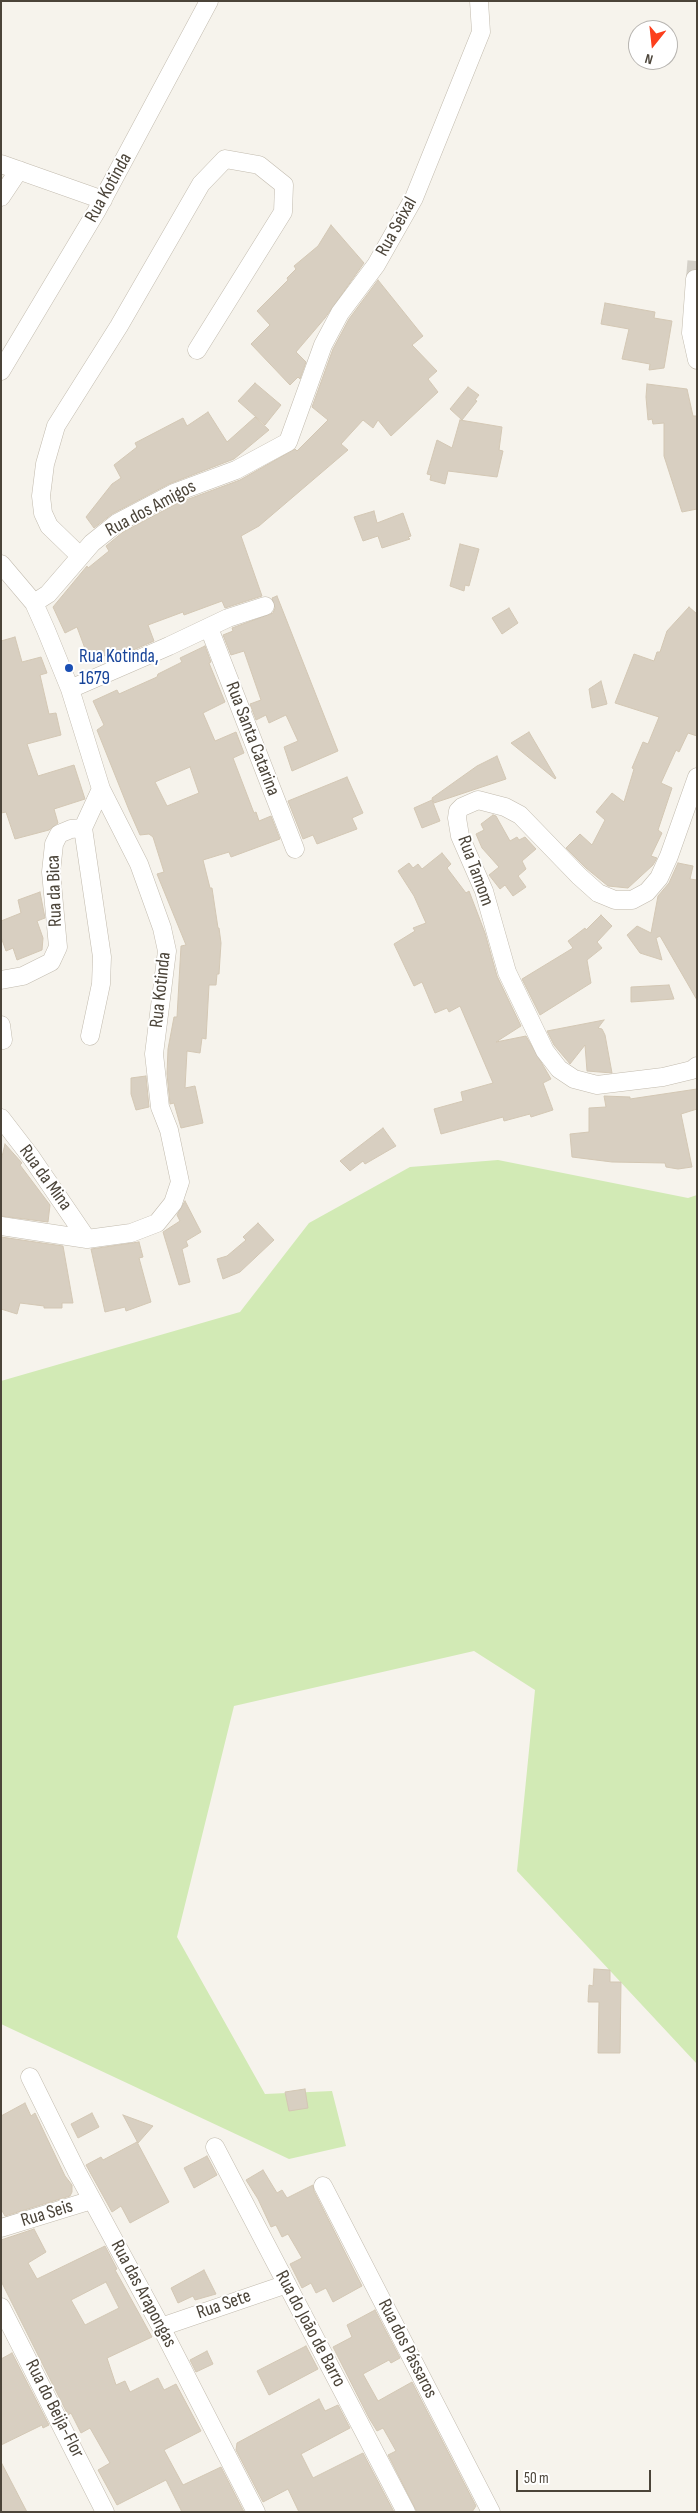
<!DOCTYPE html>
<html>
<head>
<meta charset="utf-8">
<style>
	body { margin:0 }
	#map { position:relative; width:698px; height:2513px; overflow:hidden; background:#f6f3ec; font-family:"Sofia Sans Condensed",sans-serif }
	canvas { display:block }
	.frame { position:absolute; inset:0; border:2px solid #4b4439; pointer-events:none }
	.north { position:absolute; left:628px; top:20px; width:50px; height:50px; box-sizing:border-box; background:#fff; border:1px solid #b7b4b0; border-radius:50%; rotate:196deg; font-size:14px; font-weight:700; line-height:20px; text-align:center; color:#4b4439 }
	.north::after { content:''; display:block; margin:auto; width:18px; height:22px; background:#fc3f1d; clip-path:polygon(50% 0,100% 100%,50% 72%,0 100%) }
	.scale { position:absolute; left:516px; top:2470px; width:135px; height:22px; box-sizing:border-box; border:2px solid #4b4439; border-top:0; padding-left:6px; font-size:15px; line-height:18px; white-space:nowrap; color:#4b4439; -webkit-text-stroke:4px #fff; paint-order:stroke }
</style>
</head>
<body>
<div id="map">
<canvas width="698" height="2513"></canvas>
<div class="frame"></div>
<div class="north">N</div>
<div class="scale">50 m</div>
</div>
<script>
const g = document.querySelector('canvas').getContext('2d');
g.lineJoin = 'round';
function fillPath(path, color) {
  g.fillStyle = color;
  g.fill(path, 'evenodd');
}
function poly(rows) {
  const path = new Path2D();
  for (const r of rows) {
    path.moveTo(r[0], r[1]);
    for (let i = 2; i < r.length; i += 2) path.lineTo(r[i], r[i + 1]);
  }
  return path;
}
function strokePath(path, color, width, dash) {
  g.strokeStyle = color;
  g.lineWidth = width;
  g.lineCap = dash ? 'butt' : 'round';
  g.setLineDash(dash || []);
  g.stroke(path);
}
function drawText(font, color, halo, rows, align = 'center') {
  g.font = font + ' "Sofia Sans Condensed",sans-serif';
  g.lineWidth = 4;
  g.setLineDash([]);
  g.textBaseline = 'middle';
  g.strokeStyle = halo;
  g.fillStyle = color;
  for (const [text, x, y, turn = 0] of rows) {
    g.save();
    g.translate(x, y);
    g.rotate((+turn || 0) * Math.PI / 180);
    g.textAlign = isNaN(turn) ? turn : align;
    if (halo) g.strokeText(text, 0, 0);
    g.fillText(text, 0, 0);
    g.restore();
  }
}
const green = poly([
	[498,1160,688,1198,697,1195,697,2064,517,1871,535,1690,474,1651,234,1706,177,1937,265,2094,332,2091,346,2146,289,2159,1,2024,1,1381,240,1312,309,1223,410,1167]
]);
const building = poly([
	[331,225,364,263,325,318,296,352,306,362,300,379,298,377,290,385,251,344,270,325,257,311,288,280,287,278,296,269,294,266,318,246,331,225],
	[378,280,423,336,412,345,437,371,428,379,438,392,391,436,378,420,373,428,363,420,341,444,348,450,259,526,241,536,262,596,225,608,222,601,184,615,183,612,148,625,154,641,108,661,106,655,90,662,77,627,65,633,53,607,87,566,88,568,109,551,106,546,123,532,178,503,240,480,295,449,297,451,328,420,312,407,333,349,349,319,378,280],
	[605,303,655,312,654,318,672,321,664,368,649,370,650,364,622,359,629,329,601,324,605,303],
	[255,383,281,405,265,425,238,401,255,383],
	[647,384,687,389,693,416,697,416,697,509,682,512,664,456,664,423,653,424,652,419,648,420,646,397,647,384],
	[468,387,479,395,475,400,477,401,462,420,450,409,468,387],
	[208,412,227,442,255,417,269,430,234,459,169,484,112,514,94,528,86,517,112,484,121,478,114,465,137,447,135,443,183,418,187,426,208,412],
	[460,420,502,427,499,450,503,451,497,477,448,471,445,484,430,480,431,475,427,474,437,440,452,448,460,420],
	[374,511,377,523,403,513,411,536,408,537,410,539,382,548,378,536,363,541,354,517,374,511],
	[460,544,479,549,469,586,465,585,464,591,450,586,460,544],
	[277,596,338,751,292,771,284,747,298,741,286,715,269,723,266,715,256,720,250,704,261,700,244,651,231,655,223,635,233,631,232,628,273,613,275,608,272,598,277,596],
	[689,607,697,614,697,736,688,733,679,752,676,750,661,783,672,788,658,830,662,833,651,856,657,858,653,865,628,888,608,886,586,868,566,848,580,834,592,845,605,820,596,812,612,793,624,802,634,769,632,768,643,742,648,744,659,717,615,703,634,654,654,661,657,652,660,652,667,631,689,607],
	[509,608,518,623,502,634,492,618,509,608],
	[15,637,22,662,41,657,47,673,40,675,49,714,56,713,61,735,27,744,38,776,74,765,85,799,54,809,58,823,49,830,15,839,6,812,1,813,1,641,15,637],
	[205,646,211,662,209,663,225,702,203,713,215,741,236,732,244,753,233,758,254,813,256,812,259,821,271,816,280,839,231,857,229,852,203,860,210,888,212,888,218,928,219,928,221,943,219,974,217,974,216,985,209,985,206,1039,202,1038,200,1053,187,1051,185,1088,195,1086,203,1123,181,1128,174,1103,170,1104,167,1074,168,1049,174,1017,177,1017,181,946,186,945,157,874,164,872,153,837,149,834,140,835,129,810,97,730,104,725,93,701,117,690,119,694,157,677,158,674,182,662,180,658,205,646],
	[190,767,199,793,167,806,155,782,190,767],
	[601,681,607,704,592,708,589,689,601,681],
	[529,732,556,778,555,779,511,743,529,732],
	[497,756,506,779,434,803,432,798,477,766,497,756],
	[347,777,363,813,352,818,357,829,317,844,313,835,303,839,288,801,347,777],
	[432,800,440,821,422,828,414,808,432,800],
	[493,815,496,816,510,841,517,837,519,840,525,837,536,849,522,861,526,869,518,876,526,887,513,896,505,885,500,889,489,875,499,867,482,848,476,834,484,830,481,824,493,815],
	[442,853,451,864,447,868,466,893,469,891,485,933,497,976,521,1026,496,1042,526,1036,551,1079,543,1083,553,1110,531,1117,530,1114,504,1121,503,1117,441,1134,434,1109,463,1101,461,1092,493,1083,460,1006,449,1012,447,1008,435,1013,422,982,414,986,394,944,415,931,413,928,426,923,414,896,398,871,409,863,413,868,418,864,422,869,442,853],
	[678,863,693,866,690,879,697,880,697,1000,660,936,656,938,662,960,640,953,627,935,637,926,651,933,658,896,669,883,678,863],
	[40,892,45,918,37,921,43,938,42,950,17,960,13,948,6,951,1,937,1,921,21,913,18,900,40,892],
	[601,915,612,926,597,942,602,948,587,960,591,983,540,1015,522,979,573,948,568,941,585,928,586,930,601,915],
	[669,985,674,999,631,1002,631,987,669,985],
	[604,1020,598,1028,602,1029,605,1035,612,1073,587,1071,585,1045,570,1064,554,1045,547,1031,604,1020],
	[146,1076,149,1107,136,1110,131,1094,131,1078,146,1076],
	[697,1089,697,1109,681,1114,692,1167,678,1169,666,1167,665,1163,612,1162,572,1157,570,1134,589,1132,589,1108,606,1107,604,1096,630,1097,630,1099,697,1089],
	[383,1128,396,1146,365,1164,363,1161,350,1171,340,1161,383,1128],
	[5,1144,22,1163,20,1165,50,1205,48,1222,1,1216,1,1161,5,1144],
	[185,1201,201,1232,186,1241,188,1246,182,1249,190,1282,179,1285,163,1232,180,1221,177,1215,185,1201],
	[258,1223,274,1240,240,1272,223,1279,217,1259,227,1256,246,1240,243,1237,258,1223],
	[1,1237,63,1246,73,1303,62,1303,62,1308,44,1308,44,1306,20,1303,17,1314,1,1309,1,1237],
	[139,1242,143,1257,139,1258,151,1302,126,1311,125,1307,105,1312,91,1249,139,1242],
	[594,1969,610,1970,610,1982,621,1982,620,2053,598,2053,599,2002,588,2002,589,1985,593,1986,594,1969],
	[305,2089,308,2108,289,2111,285,2092,305,2089],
	[25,2103,31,2116,35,2113,65,2176,72,2185,72,2192,70,2196,5,2216,1,2209,1,2116,25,2103],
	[92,2113,99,2127,78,2138,71,2124,92,2113],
	[123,2115,153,2126,138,2143,123,2115],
	[137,2142,169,2202,130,2223,121,2206,112,2212,86,2165,101,2157,103,2160,137,2142],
	[207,2156,217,2175,194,2188,184,2168,207,2156],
	[263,2170,277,2193,282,2190,287,2198,313,2185,314,2191,362,2286,333,2302,326,2288,316,2293,311,2283,302,2288,290,2264,302,2258,288,2234,282,2237,276,2225,271,2227,258,2199,246,2180,263,2170],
	[34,2229,46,2252,28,2263,37,2279,105,2246,117,2269,115,2270,119,2277,152,2337,107,2358,116,2385,125,2381,130,2392,158,2378,164,2390,176,2384,201,2431,164,2450,183,2485,221,2467,244,2512,182,2512,166,2480,117,2505,98,2470,110,2463,90,2428,81,2433,71,2413,68,2415,1,2281,1,2240,34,2229],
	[106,2282,119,2308,85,2325,71,2300,106,2282],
	[204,2270,216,2294,195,2300,193,2296,178,2303,171,2288,204,2270],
	[375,2310,400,2358,391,2363,389,2360,363,2374,378,2401,412,2382,476,2506,472,2512,417,2512,388,2455,396,2451,383,2428,377,2431,369,2418,333,2347,352,2337,347,2325,375,2310],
	[306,2346,318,2369,269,2395,257,2371,306,2346],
	[207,2351,213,2364,196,2372,190,2360,207,2351],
	[12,2353,49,2425,43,2428,42,2425,1,2445,1,2359,12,2353],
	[319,2399,325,2411,338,2405,350,2428,301,2454,313,2478,363,2453,394,2512,299,2512,288,2489,263,2502,236,2450,237,2443,319,2399],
	[1,2462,27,2512,1,2512,1,2462]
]);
const minorTunnel = poly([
	[695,279,697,255]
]);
const minor = poly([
	[1,164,103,200],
	[1,197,19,170],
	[695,279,691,333,697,360],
	[1,371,96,212,209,1],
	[80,556,49,526,43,513,41,496,45,464,56,426,119,326,201,184,225,159,259,165,284,185,283,212,197,350],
	[1,564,34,603,46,630,70,689,101,789,139,864,162,928,167,951,154,1054,160,1107,169,1130,180,1182,173,1203,157,1223,131,1233,87,1239,1,1226],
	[34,603,48,594,92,543,117,523,174,493,236,470,288,442,323,345,340,313,376,265,414,198,481,32,479,1],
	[209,628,295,849],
	[70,689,169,646,228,618,265,606],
	[697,777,669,856,659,878,647,892,632,900,615,900,598,893,579,876,520,815,505,807,478,800,462,807,458,811,457,818,460,836,484,891,507,972,545,1051,559,1069,574,1079,597,1085,663,1077,692,1070,697,1066],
	[83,828,102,957,101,984,90,1036],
	[1,980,23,976,51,962,58,947,51,872,54,844,59,834,71,829,83,828,101,789],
	[1,1025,3,1040],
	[1,1118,31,1157,87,1239],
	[30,2077,77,2172,161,2327,256,2512],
	[215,2147,406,2512],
	[323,2186,491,2512],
	[1,2228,92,2200],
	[1,2307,105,2512],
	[161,2327,287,2284]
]);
const markers = [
	[69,668,5,"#1a4fb4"]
];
const streetNames = [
	["Rua Kotinda",109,188,-61],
	["Rua Seixal",397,227,-61],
	["Rua dos Amigos",151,509,-28],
	["Rua Santa Catarina",252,739,69],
	["Rua Tamom",475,871,70],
	["Rua da Bica",55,891,-92],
	["Rua Kotinda",161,990,-84],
	["Rua da Mina",45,1178,54],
	["Rua Seis",47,2214,-17],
	["Rua das Arapongas",143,2294,62],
	["Rua Sete",224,2305,-19],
	["Rua do João de Barro",310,2329,62],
	["Rua dos Pássaros",407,2349,63],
	["Rua do Beija-Flor",54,2409,63]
];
const transitNames = [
	["Rua Kotinda,",79,657],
	["1679",79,679]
];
fillPath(green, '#d2eab5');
fillPath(building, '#d8cfc1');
strokePath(building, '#d3c7b4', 1);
strokePath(minorTunnel, '#d4d0c8', 18, [18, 9]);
strokePath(minor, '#c2bbae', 19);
strokePath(minor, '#fff', 18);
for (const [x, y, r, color] of markers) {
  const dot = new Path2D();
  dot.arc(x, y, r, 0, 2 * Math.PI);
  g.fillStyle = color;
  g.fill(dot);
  strokePath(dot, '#fff', 2);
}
drawText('19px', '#4b4439', '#fff', streetNames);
drawText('19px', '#164399', '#fff', transitNames, 'left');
</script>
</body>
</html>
